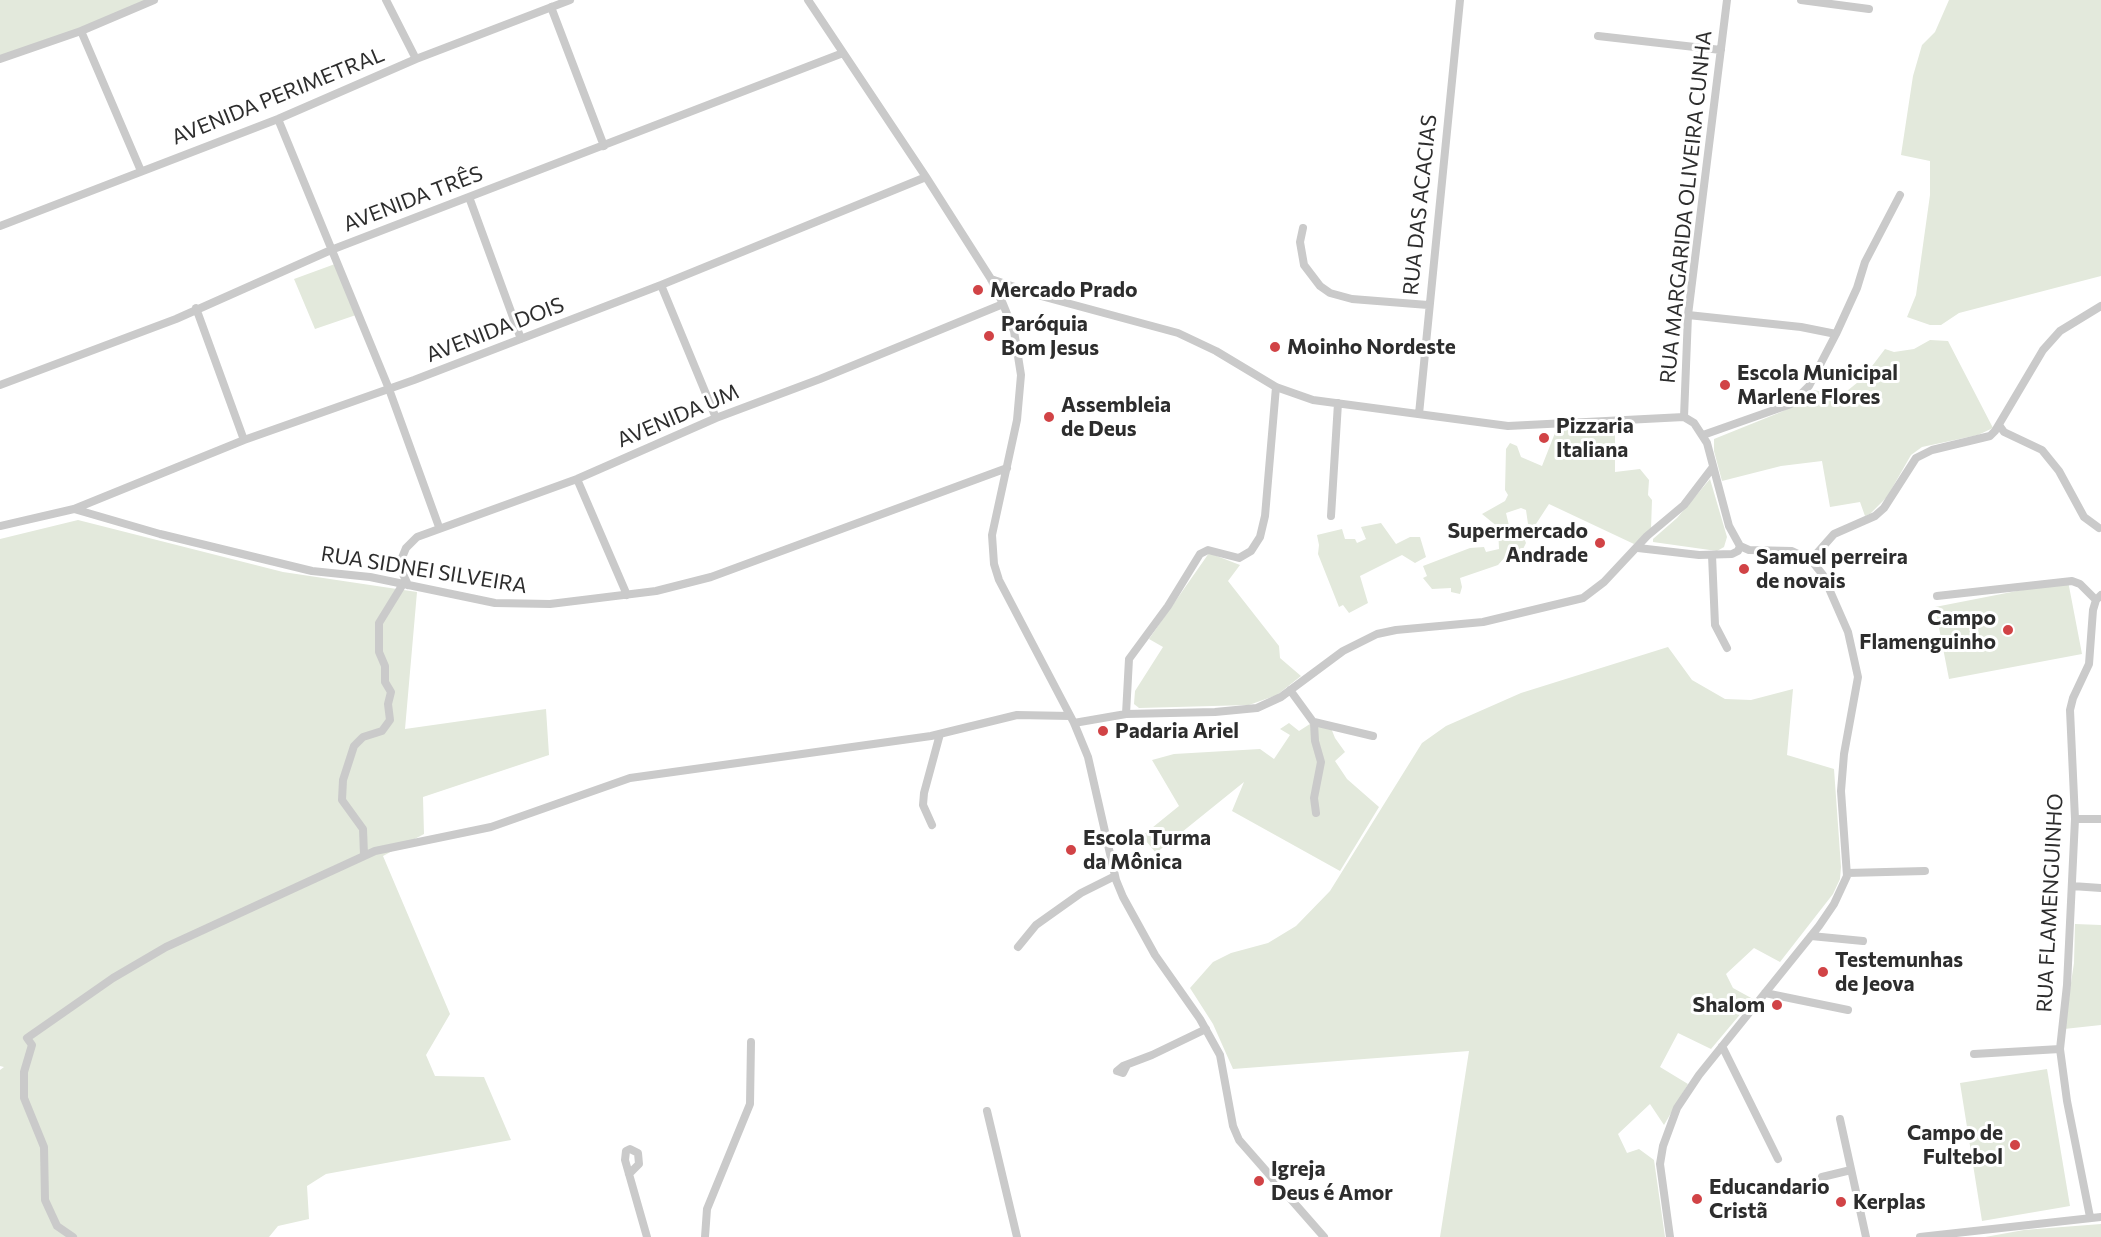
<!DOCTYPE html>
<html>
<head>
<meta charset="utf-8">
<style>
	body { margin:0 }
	canvas { display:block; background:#fff }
</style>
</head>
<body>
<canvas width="2101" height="1237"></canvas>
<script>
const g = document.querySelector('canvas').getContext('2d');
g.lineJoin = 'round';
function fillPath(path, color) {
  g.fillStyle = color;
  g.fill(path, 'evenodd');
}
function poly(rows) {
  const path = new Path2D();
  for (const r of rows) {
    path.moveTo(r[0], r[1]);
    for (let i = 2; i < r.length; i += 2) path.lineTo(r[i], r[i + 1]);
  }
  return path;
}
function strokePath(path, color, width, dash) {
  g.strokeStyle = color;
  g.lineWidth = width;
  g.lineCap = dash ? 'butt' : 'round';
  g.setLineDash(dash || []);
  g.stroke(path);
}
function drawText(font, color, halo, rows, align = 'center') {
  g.font = font + ' Commissioner,sans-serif';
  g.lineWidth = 6;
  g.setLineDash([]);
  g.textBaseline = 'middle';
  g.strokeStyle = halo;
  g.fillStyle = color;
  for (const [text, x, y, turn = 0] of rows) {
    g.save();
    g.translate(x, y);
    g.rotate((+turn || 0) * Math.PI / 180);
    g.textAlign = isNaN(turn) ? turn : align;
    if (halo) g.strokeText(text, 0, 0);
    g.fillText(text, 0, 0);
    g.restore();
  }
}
const green = poly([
	[0,0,151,0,0,61],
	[1949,0,2101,0,2101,276,1959,313,1941,325,1930,325,1907,317,1916,295,1930,195,1930,161,1901,155,1913,76,1922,45,1935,32],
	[335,264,356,315,315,329,294,279],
	[1930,340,1948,341,1993,428,1978,435,1922,447,1911,455,1887,497,1870,514,1865,516,1860,502,1830,507,1822,461,1781,466,1722,481,1714,451,1714,439,1781,412,1797,404,1814,390,1836,395,1847,391,1863,378,1885,349,1894,352,1914,349],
	[1612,427,1615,431,1615,472,1640,469,1649,480,1648,495,1652,500,1651,529,1634,544,1549,504,1534,527,1528,524,1526,510,1521,508,1506,513,1510,530,1518,529,1522,533,1526,543,1523,549,1506,556,1498,565,1460,578,1462,587,1460,594,1451,592,1451,588,1432,589,1423,578,1427,576,1423,566,1470,548,1484,547,1486,552,1499,549,1498,527,1482,514,1505,501,1508,495,1505,490,1506,449,1510,443,1517,446,1521,457,1542,466,1555,433,1574,428],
	[1710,479,1727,537,1724,547,1717,551,1653,542,1653,539,1677,518],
	[78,520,283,572,417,592,405,729,546,709,549,755,423,797,424,834,383,856,450,1014,426,1055,435,1076,484,1077,511,1140,326,1174,307,1186,309,1219,278,1226,269,1237,0,1237,0,1070,4,1067,0,1066,0,539],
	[1381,523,1396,544,1410,537,1420,537,1426,557,1415,563,1402,555,1360,576,1368,603,1349,613,1343,605,1339,607,1318,554,1319,545,1317,535,1342,529,1345,539,1355,539,1357,543,1366,539,1361,527],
	[1209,553,1240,565,1228,581,1279,646,1280,658,1301,676,1277,695,1249,705,1139,708,1134,704,1135,691,1163,647,1149,639],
	[2068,581,2082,654,1949,679,1935,607],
	[1668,647,1692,680,1725,699,1751,700,1793,689,1787,755,1834,769,1841,867,1840,879,1833,894,1780,962,1754,948,1726,974,1733,988,1753,999,1711,1049,1678,1033,1660,1067,1688,1084,1664,1125,1650,1104,1618,1134,1627,1153,1639,1149,1654,1160,1665,1237,1440,1237,1469,1051,1233,1069,1213,1024,1190,988,1213,962,1231,953,1268,943,1296,926,1330,891,1422,743,1446,726,1521,693],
	[1313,722,1331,728,1335,738,1345,752,1335,761,1347,779,1379,807,1340,871,1232,811,1244,782,1156,853,1142,836,1179,806,1152,760,1174,754,1260,749,1274,759,1290,735,1280,729,1289,723,1299,731],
	[2075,924,2101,925,2101,1025,2064,1029,2074,963],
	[2047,1069,2070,1206,1982,1221,1960,1083],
	[2101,1224,2101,1237,1985,1237,2024,1230]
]);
const minor = poly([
	[386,0,416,59],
	[808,0,926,177,991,279,1003,304,1014,331,1021,375,1017,420,992,535,994,564,999,580,1074,723,1088,757,1116,880,1123,897,1155,955,1200,1019,1220,1055,1233,1126,1239,1140,1324,1237],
	[1801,0,1869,9],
	[551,7,604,146],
	[81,31,141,171],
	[1598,36,1721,50],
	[0,59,81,31,154,0],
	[278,119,389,389,439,527],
	[469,197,521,339],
	[0,226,278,119,416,59,570,0],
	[1303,228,1300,242,1304,265,1320,286,1330,293,1352,299,1428,305],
	[991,279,1041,296,1178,333,1216,351,1276,387,1313,400,1508,426,1684,417,1694,423,1707,443,1729,526,1740,546,1749,550,1792,551,1811,560,1823,575,1848,632,1858,677,1844,754,1841,791,1847,876,1834,904,1819,926,1699,1075,1677,1108,1663,1146,1660,1164,1670,1237],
	[661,285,716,418],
	[196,308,244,440],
	[1688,315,1801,327,1836,334,1809,386,1791,404,1703,435],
	[1836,334,1857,288,1865,262,1900,195],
	[0,385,176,319,331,250,843,53],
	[1419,414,1460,0],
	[1684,417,1688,315,1727,0],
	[1999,425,2004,432,2042,450,2059,471,2084,517,2099,528],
	[577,479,627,595],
	[74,509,160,534,312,571,370,577,495,603,550,604,656,591,711,577,1007,468],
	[1331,516,1338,403],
	[0,526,74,509,244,440,414,380,661,285,926,177],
	[1638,548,1699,555,1732,554,1738,551,1740,546],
	[1712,555,1715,625,1727,648],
	[1811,560,1834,534,1875,516,1884,508,1916,458,1932,450,1990,436,1995,431,2043,350,2060,331,2101,306],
	[408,585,403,574,401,560,406,548,417,537,577,479,716,418,820,379,1003,304],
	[1937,596,2072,581,2080,584,2096,600],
	[1290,690,1314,723,1315,741,1321,762,1314,798,1316,813],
	[1126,714,1129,659,1168,606,1200,554,1208,550,1239,558,1251,551,1260,537,1265,516,1276,387],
	[1314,722,1373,736],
	[1074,723,1126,714,1215,712,1257,708,1281,697,1343,651,1377,634,1396,630,1483,622,1583,598,1604,582,1647,536,1684,505,1713,467],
	[2075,819,2101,819],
	[932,825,923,805,924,793,940,734],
	[364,855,363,829,342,800,343,780,354,746,363,737,382,731,390,720,388,704,391,692,385,682,385,666,379,652,379,623,403,584],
	[1847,873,1925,871],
	[2072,886,2101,888],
	[1811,936,1863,941],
	[1018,947,1036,925,1081,893,1115,876],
	[1765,993,1848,1010],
	[1722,1046,1778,1159],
	[1974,1054,2060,1049],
	[1127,1065,1123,1073,1117,1071,1123,1066,1152,1055,1206,1029],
	[987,1111,1017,1237],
	[1840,1119,1866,1237],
	[629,1174,639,1164,638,1153,630,1149,626,1151,625,1160,647,1237],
	[1822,1177,1851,1170],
	[2090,1217,2067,1101,2060,1049,2067,985,2075,819,2070,710,2073,698,2089,664,2093,610,2096,600,2101,595],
	[73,1237,57,1226,45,1200,44,1147,24,1098,24,1072,32,1045,27,1038,113,978,166,947,375,851,491,827,630,778,931,736,1017,715,1070,716],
	[705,1237,707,1209,750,1104,751,1042],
	[1920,1237,2101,1217]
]);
const markers = [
	[978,290,6,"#d14346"],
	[989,336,6,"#d14346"],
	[1275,347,6,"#d14346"],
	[1725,385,6,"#d14346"],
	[1049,417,6,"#d14346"],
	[1544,438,6,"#d14346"],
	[1600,543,6,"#d14346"],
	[1744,569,6,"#d14346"],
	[2008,630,6,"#d14346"],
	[1103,731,6,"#d14346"],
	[1071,850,6,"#d14346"],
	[1823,972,6,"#d14346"],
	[1777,1005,6,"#d14346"],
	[2015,1145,6,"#d14346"],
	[1259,1181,6,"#d14346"],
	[1697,1199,6,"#d14346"],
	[1841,1202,6,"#d14346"]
];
const streetNames = [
	["AVENIDA PERIMETRAL",278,96,-22],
	["AVENIDA TRÊS",413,199,-21],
	["RUA DAS ACACIAS",1420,205,-84],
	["RUA MARGARIDA OLIVEIRA CUNHA",1686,207,-84],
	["AVENIDA DOIS",495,330,-21],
	["AVENIDA UM",678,416,-23],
	["RUA SIDNEI SILVEIRA",424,570,9],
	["RUA FLAMENGUINHO",2050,903,-87]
];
const poiNames = [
	["Mercado Prado",990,290],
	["Paróquia",1001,324],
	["Bom Jesus",1001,348],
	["Moinho Nordeste",1287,347],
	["Escola Municipal",1737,373],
	["Marlene Flores",1737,397],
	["Assembleia",1061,405],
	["de Deus",1061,429],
	["Pizzaria",1556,426],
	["Italiana",1556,450],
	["Supermercado",1588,531,"right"],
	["Andrade",1588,555,"right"],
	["Samuel perreira",1756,557],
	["de novais",1756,581],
	["Campo",1996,618,"right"],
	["Flamenguinho",1996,642,"right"],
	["Padaria Ariel",1115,731],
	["Escola Turma",1083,838],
	["da Mônica",1083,862],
	["Testemunhas",1835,960],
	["de Jeova",1835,984],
	["Shalom",1765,1005,"right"],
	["Campo de",2003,1133,"right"],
	["Fultebol",2003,1157,"right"],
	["Igreja",1271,1169],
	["Deus é Amor",1271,1193],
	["Educandario",1709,1187],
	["Cristã",1709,1211],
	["Kerplas",1853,1202]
];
fillPath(green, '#e3e9dc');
strokePath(minor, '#cacaca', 8);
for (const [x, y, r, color] of markers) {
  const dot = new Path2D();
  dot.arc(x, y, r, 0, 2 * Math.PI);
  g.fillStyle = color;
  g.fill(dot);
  strokePath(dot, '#fff', 2);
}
drawText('21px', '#2d2d2d', '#fff', streetNames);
drawText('bold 21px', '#2d2d2d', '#fff', poiNames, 'left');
</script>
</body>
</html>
